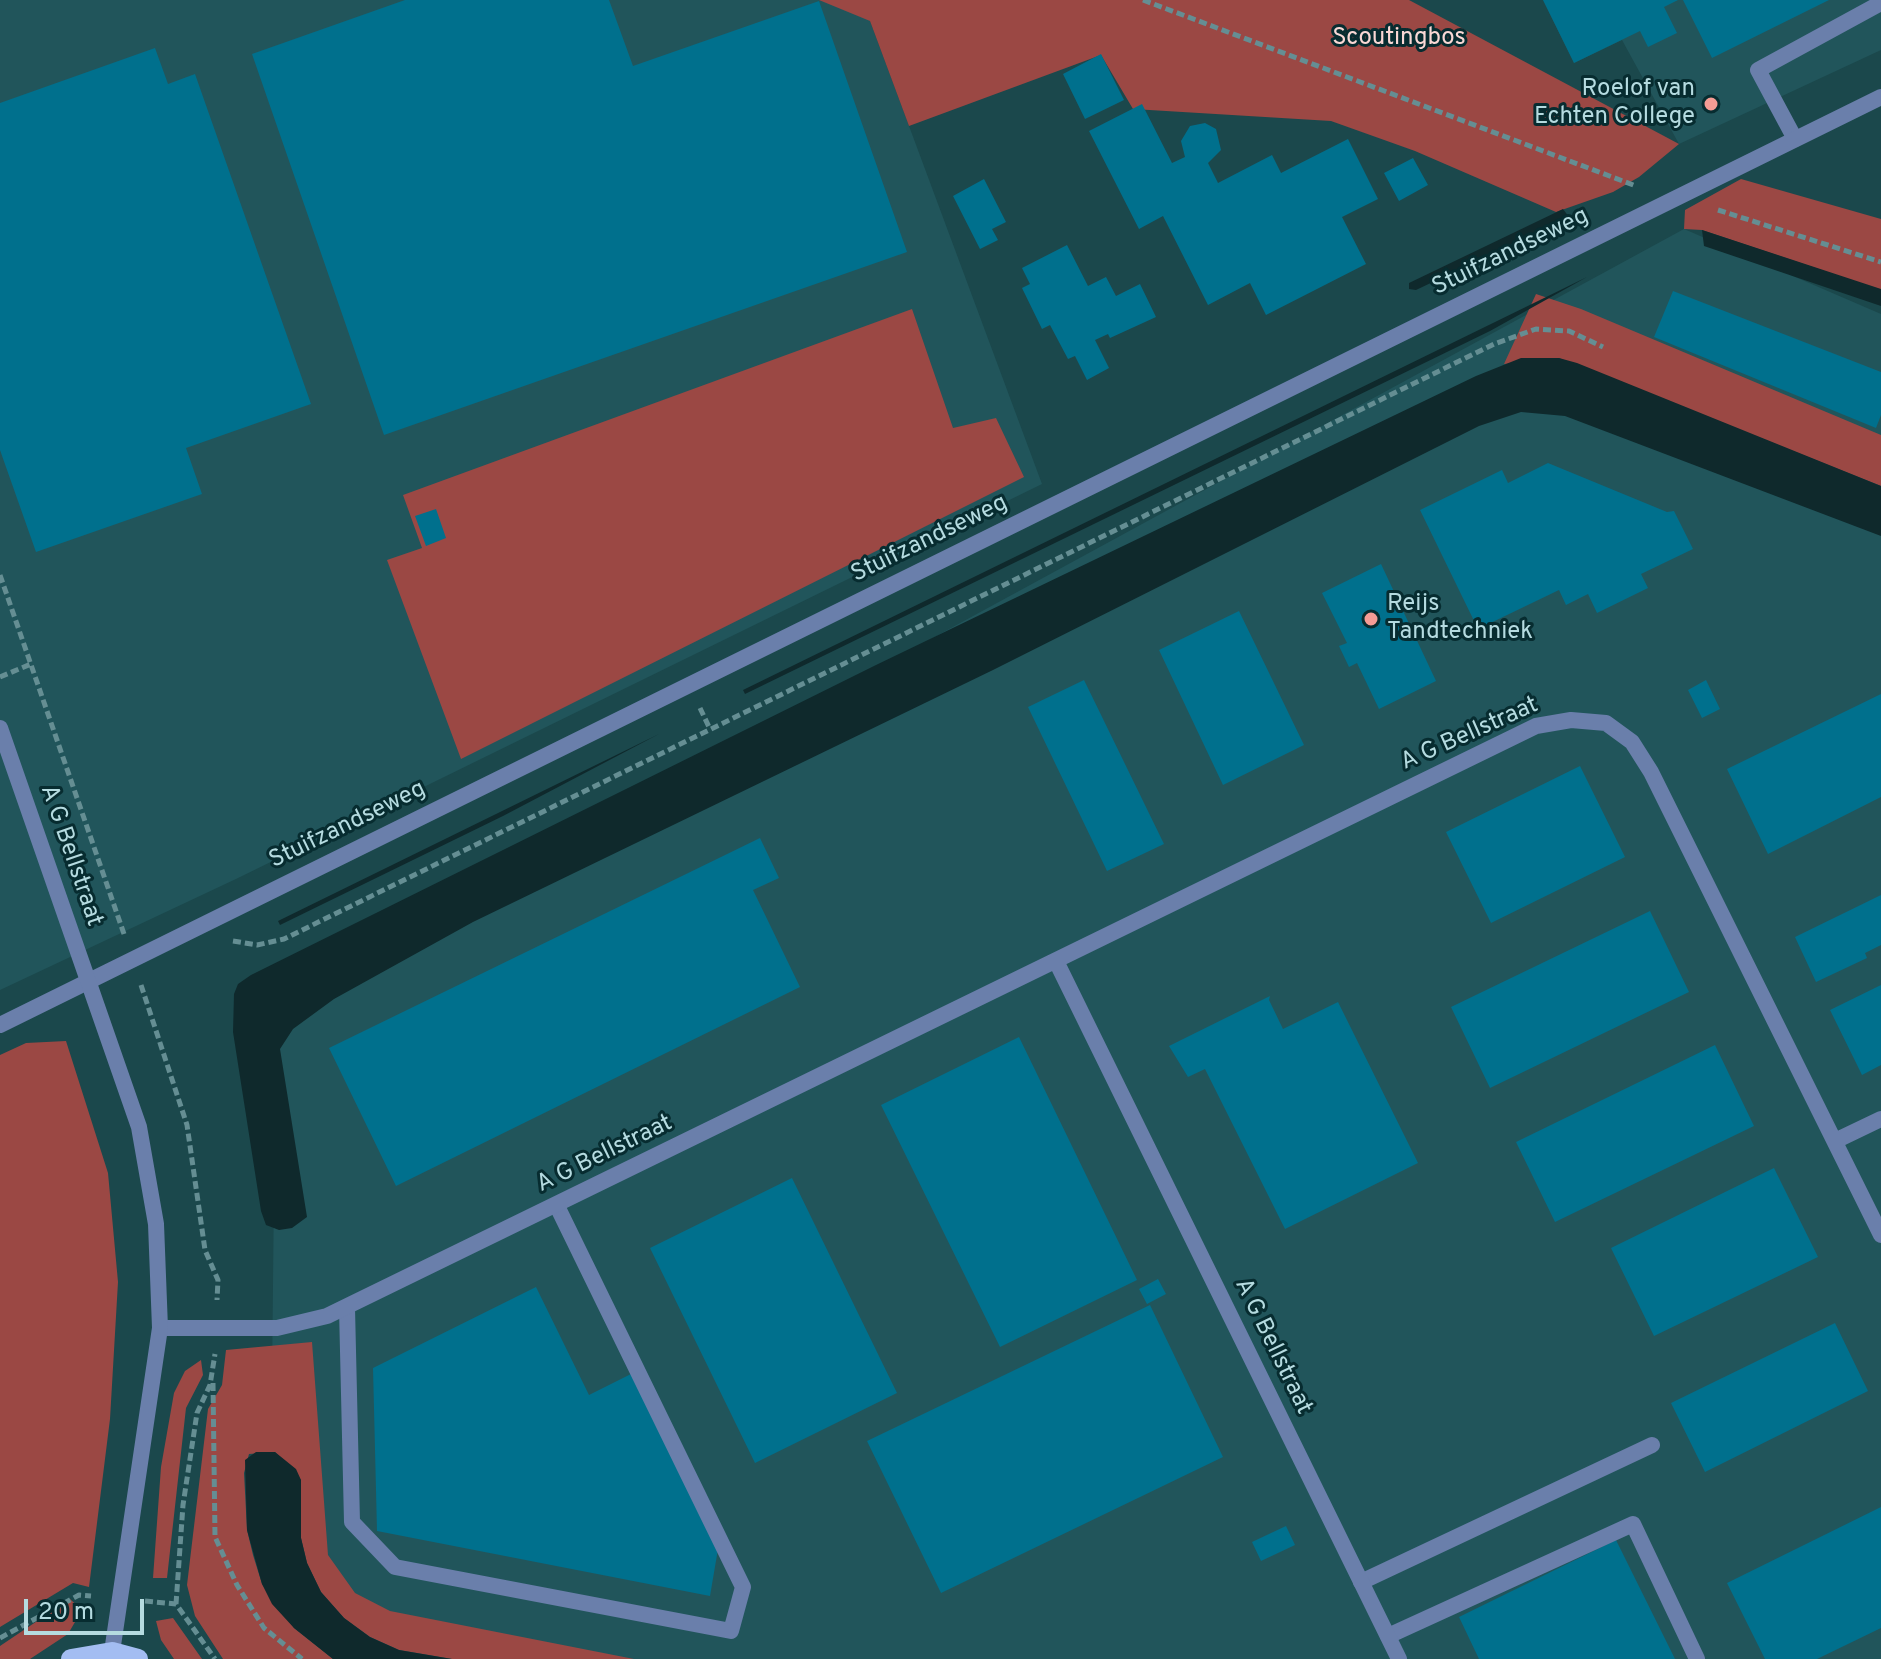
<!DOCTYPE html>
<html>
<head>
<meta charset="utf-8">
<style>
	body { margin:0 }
	#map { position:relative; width:1881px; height:1659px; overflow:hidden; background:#1b484c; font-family:Overpass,sans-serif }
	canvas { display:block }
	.scale { position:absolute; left:24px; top:1599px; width:120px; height:36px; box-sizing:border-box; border:4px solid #b5dbe0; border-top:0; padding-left:10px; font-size:24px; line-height:28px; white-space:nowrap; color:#b5dbe0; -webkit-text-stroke:6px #072c30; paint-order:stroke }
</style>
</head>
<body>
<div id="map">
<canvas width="1881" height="1659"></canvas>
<div class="scale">20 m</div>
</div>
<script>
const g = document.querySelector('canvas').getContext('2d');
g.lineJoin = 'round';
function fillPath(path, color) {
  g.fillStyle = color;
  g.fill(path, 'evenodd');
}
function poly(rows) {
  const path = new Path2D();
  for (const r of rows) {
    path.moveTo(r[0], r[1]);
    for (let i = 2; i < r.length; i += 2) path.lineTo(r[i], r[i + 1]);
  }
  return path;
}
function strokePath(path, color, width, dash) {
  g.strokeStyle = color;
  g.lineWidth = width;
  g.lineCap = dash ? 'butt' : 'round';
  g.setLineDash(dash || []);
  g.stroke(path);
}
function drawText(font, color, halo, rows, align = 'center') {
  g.font = font + ' Overpass,sans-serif';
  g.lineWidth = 6;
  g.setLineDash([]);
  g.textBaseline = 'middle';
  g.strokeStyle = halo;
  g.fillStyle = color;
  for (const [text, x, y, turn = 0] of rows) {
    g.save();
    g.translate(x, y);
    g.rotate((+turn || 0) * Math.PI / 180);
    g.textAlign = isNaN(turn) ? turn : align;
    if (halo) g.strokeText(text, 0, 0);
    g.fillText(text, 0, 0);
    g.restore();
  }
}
const built = poly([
	[0,0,855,0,870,21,1042,484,238,878,0,990],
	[1543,0,1881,0,1881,50,1679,144,1622,40,1574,63],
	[1684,229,1881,314,1881,463,1872,514,1881,519,1881,1659,372,1659,271,1477,274,1188,264,1002]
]);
const green = poly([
	[819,0,1409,0,1679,144,1639,177,1613,192,1556,212,1415,151,1331,121,1133,109,1101,55,909,126,870,21],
	[1741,179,1881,219,1881,290,1702,230,1684,229,1685,210],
	[1536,294,1581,309,1881,435,1881,486,1559,358,1504,364],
	[912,309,953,428,996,418,1024,477,461,759,387,560,422,548,403,495],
	[66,1041,108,1173,118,1282,110,1419,89,1587,73,1583,0,1627,0,1055,26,1043],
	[312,1342,328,1555,355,1593,390,1611,634,1659,452,1659,399,1650,370,1637,344,1618,321,1592,307,1563,301,1538,301,1480,275,1452,249,1454,244,1473,247,1530,253,1555,262,1584,294,1628,333,1659,223,1659,195,1616,187,1585,208,1409,222,1385,226,1350],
	[201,1360,203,1375,186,1408,167,1578,153,1578,161,1467,174,1393,185,1371],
	[70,1599,82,1610,68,1634,30,1659,0,1659,0,1646],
	[173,1618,202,1659,174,1659,161,1640,156,1621]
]);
const water = poly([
	[1563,209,1569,217,1416,290,1409,289,1409,283],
	[1702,230,1881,289,1881,306,1704,246],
	[1587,277,1490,331,745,694,743,690],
	[1521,358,1559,358,1577,363,1881,486,1881,536,1565,416,1521,412,1479,426,993,670,473,922,334,999,293,1029,280,1049,307,1217,292,1228,279,1230,266,1225,261,1211,233,1032,234,994,238,984,251,975,876,665,1476,376],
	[659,734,503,816,280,925,278,921],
	[256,1452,275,1452,296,1469,301,1480,301,1538,307,1563,321,1592,344,1618,370,1637,399,1650,452,1659,333,1659,294,1628,272,1604,262,1584,247,1530,245,1460]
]);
const building = poly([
	[405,0,609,0,633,66,819,1,907,252,384,435,252,54],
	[1543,0,1678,0,1664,7,1677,33,1648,47,1640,31,1574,63],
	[1683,0,1829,0,1712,58],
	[155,48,168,84,195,74,311,404,186,448,202,494,36,552,0,450,0,103],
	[1101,54,1124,100,1085,119,1063,74],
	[1142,104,1172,163,1185,157,1181,141,1190,126,1205,123,1216,129,1221,150,1208,163,1218,183,1272,155,1281,173,1348,139,1378,199,1342,217,1366,264,1266,315,1250,283,1208,305,1163,216,1139,229,1089,131],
	[1413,158,1428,185,1399,201,1384,173],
	[984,179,1006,222,992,229,998,240,980,249,953,196],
	[1067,245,1088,286,1106,277,1116,296,1140,284,1156,317,1110,338,1108,334,1095,340,1109,368,1087,380,1075,356,1068,359,1050,325,1042,329,1022,288,1030,284,1022,268],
	[1673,291,1881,372,1881,415,1876,428,1654,337],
	[1548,463,1667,512,1674,511,1693,549,1641,574,1648,588,1597,613,1588,594,1566,605,1559,590,1478,629,1420,510,1502,470,1508,483],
	[436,509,446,538,426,546,415,516],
	[1381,564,1436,681,1379,709,1357,663,1349,667,1339,646,1347,643,1322,593],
	[1239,611,1304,745,1223,785,1159,650],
	[1084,680,1164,844,1107,871,1028,707],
	[1706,680,1720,709,1702,718,1688,690],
	[1881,694,1881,797,1768,854,1727,769],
	[1580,766,1625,857,1491,923,1446,832],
	[760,838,779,878,753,890,800,987,396,1186,329,1048],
	[1881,895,1881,945,1865,953,1867,958,1816,982,1795,937],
	[1650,911,1689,992,1490,1088,1451,1007],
	[1881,985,1881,1065,1862,1075,1830,1010],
	[1270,996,1269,1000,1283,1029,1338,1002,1418,1163,1285,1229,1205,1069,1188,1077,1169,1046],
	[1019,1037,1137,1280,1000,1347,881,1105],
	[1715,1045,1754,1126,1555,1222,1516,1142],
	[1774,1168,1818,1257,1654,1336,1611,1248],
	[792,1178,897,1393,755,1463,650,1248],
	[1158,1279,1166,1294,1147,1304,1139,1289],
	[536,1287,589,1395,631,1374,718,1549,710,1596,377,1531,373,1368],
	[1150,1305,1223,1457,941,1593,867,1441],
	[1835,1323,1868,1391,1705,1472,1671,1403],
	[1881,1507,1881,1628,1817,1659,1765,1659,1727,1583],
	[1286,1526,1295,1545,1261,1561,1252,1542],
	[1616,1540,1675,1659,1479,1659,1459,1617]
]);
const path = poly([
	[1143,0,1636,186],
	[1718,210,1881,262],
	[0,575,124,934],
	[0,677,31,664],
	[700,708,710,729],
	[233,941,257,945,284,939,1494,344,1536,329,1569,331,1603,347],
	[141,985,187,1125,205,1250,218,1280,217,1300],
	[213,1383,215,1537,237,1585,264,1628,302,1659],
	[145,1601,176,1604,215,1659],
	[176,1604,183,1505,197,1413,210,1385,215,1354],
	[0,1638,79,1595,91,1596]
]);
const service = poly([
	[1795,139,1758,70,1881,3],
	[347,1308,352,1522,395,1567,731,1631,743,1587,557,1206],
	[1361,1582,1652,1445],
	[1388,1636,1633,1524,1697,1659]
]);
const minor = poly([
	[1056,961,1399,1659],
	[0,1025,1881,97],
	[1835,1141,1881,1119],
	[160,1328,277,1328,327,1316,1536,726,1571,720,1606,723,1632,742,1651,772,1881,1235]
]);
const tertiary = poly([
	[0,728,139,1127,156,1224,160,1328,112,1652]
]);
const primary = poly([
	[71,1659,112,1652,138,1659]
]);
const markers = [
	[1711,104,8,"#f59c95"],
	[1371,619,8,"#f59c95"]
];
const parkNames = [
	["Scoutingbos",1399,39]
];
const poiNames = [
	["Roelof van",1695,90],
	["Echten College",1695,118],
	["Reijs",1387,605,"left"],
	["Tandtechniek",1387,633,"left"]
];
const streetNames = [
	["Stuifzandseweg",1511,253,-26],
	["Stuifzandseweg",930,540,-26],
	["A G Bellstraat",1470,735,-24],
	["Stuifzandseweg",348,826,-26],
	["A G Bellstraat",70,856,71],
	["A G Bellstraat",605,1155,-26],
	["A G Bellstraat",1272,1347,64]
];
fillPath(built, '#21555b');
fillPath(green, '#9b4844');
fillPath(water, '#0f292c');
fillPath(building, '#00708d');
strokePath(path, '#658e93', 5, [8, 4]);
strokePath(service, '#6a7fab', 16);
strokePath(minor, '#6a7fab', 16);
strokePath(tertiary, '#6a7fab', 16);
strokePath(primary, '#a3bdf2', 20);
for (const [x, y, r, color] of markers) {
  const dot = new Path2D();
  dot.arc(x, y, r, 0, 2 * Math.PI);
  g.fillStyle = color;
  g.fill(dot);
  strokePath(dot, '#072c30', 3);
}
drawText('24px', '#fad8d5', '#072c30', parkNames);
drawText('24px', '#b5dbe0', '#072c30', poiNames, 'right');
drawText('24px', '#b5dbe0', '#072c30', streetNames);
</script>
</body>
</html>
